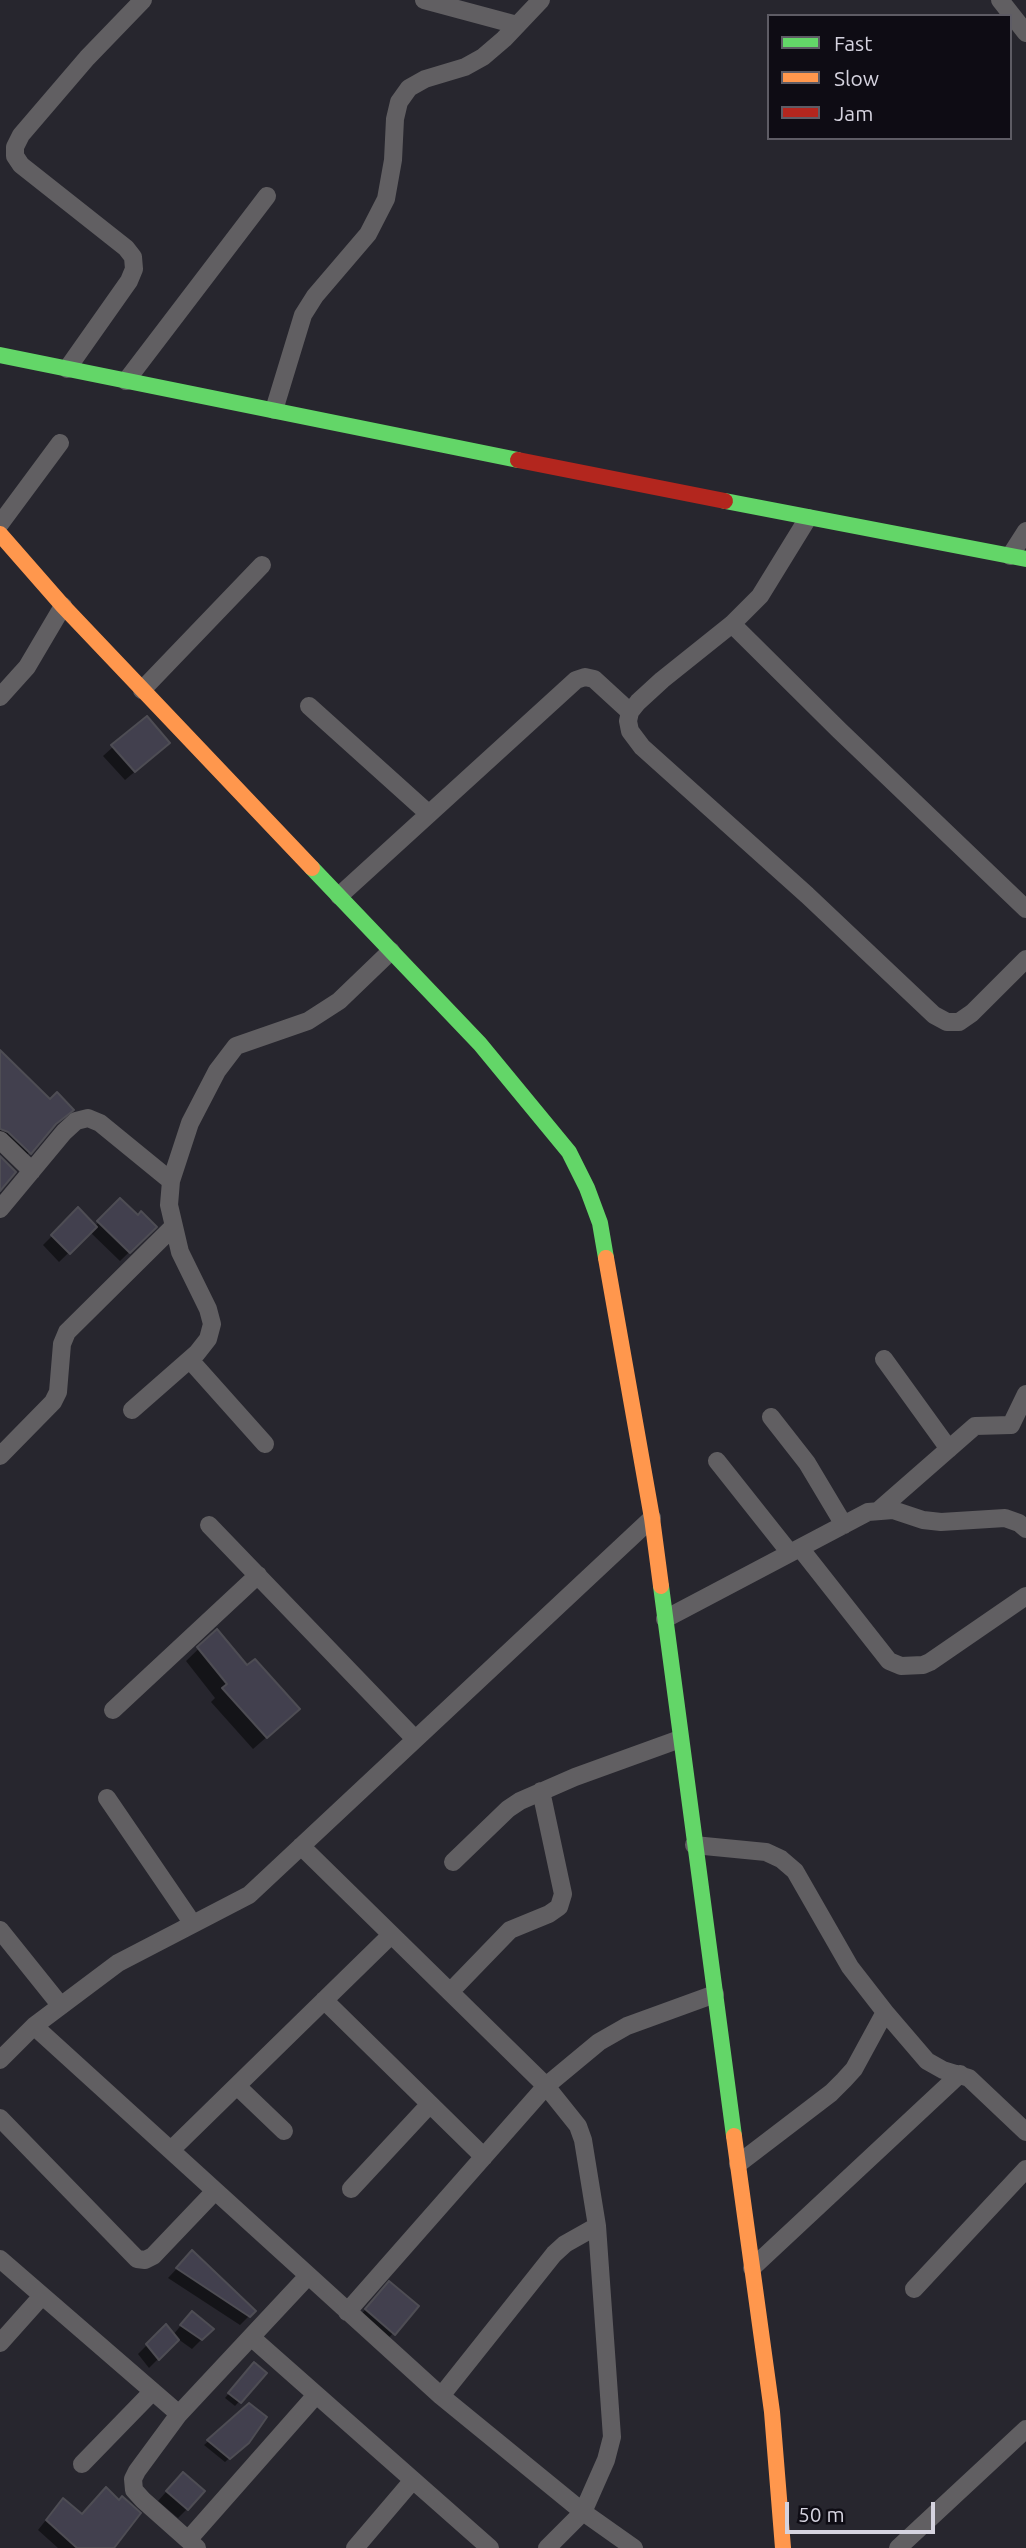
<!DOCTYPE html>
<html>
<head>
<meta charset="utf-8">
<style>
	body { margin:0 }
	#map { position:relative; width:1026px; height:2548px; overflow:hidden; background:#27262e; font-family:Ubuntu,sans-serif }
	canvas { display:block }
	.legend { position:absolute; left:767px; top:14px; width:245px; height:126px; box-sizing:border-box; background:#0e0c14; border:2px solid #5e5c65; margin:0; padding:9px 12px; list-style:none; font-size:21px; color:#d5d3df }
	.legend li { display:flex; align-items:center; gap:14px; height:35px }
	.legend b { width:35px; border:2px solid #5e5c65 }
	.scale { position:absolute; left:785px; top:2502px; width:150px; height:32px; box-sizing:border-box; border:4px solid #d5d3df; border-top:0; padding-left:9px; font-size:21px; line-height:24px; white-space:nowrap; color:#d5d3df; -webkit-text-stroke:5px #0e0c14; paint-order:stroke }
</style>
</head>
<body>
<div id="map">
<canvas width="1026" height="2548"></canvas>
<ul class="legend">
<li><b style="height:9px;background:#63d668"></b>Fast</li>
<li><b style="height:9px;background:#ff974d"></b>Slow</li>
<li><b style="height:9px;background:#b3261e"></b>Jam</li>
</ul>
<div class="scale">50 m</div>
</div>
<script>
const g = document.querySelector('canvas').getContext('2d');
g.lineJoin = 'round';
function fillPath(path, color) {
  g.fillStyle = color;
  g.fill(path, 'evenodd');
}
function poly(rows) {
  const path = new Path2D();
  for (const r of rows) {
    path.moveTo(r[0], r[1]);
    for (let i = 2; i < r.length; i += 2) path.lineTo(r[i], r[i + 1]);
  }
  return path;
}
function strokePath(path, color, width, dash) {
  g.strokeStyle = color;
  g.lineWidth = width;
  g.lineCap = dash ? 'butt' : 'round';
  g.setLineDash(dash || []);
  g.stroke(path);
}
const shadow = poly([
	[113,747,158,752,125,780,103,756],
	[0,1053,50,1101,72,1110,49,1129,21,1162,0,1143],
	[120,1200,138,1218,155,1227,120,1261,90,1232,59,1262,43,1245,78,1210,95,1226],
	[217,1631,285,1721,253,1749,211,1702,215,1698,186,1661],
	[183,2262,249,2316,240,2325,168,2278],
	[380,2293,417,2307,384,2343,357,2319],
	[183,2323,211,2330,192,2349,178,2339,149,2368,138,2354,166,2326,173,2335],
	[251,2368,265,2373,235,2406,225,2398],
	[249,2406,247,2442,225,2462,204,2445],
	[174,2483,187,2509,178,2518,158,2501],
	[54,2510,111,2548,58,2548,38,2530]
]);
const building = poly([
	[147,716,170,743,135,772,111,745,147,716],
	[0,1050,50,1099,57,1092,74,1110,56,1124,31,1154,8,1132,0,1129,0,1050],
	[0,1156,16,1172,0,1191,0,1156],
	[120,1198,138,1215,141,1211,157,1227,130,1253,97,1221,120,1198],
	[78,1207,97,1227,70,1254,51,1235,78,1207],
	[217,1629,247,1665,255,1659,300,1709,267,1738,222,1688,227,1684,197,1647,217,1629],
	[192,2250,256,2311,250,2317,176,2268,192,2250],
	[389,2281,419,2306,395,2335,365,2309,389,2281],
	[192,2311,214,2329,202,2340,180,2325,192,2311],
	[166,2324,179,2340,159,2360,146,2344,166,2324],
	[254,2362,267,2373,241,2403,228,2393,254,2362],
	[249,2403,267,2417,249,2443,230,2459,207,2440,249,2403],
	[183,2472,205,2491,188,2510,166,2491,183,2472],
	[106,2487,119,2500,122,2496,141,2513,114,2548,77,2548,46,2520,63,2498,82,2514,106,2487]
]);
const street = poly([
	[424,0,517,25],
	[1000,0,1026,33],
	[67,369,129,281,134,269,133,257,126,248,21,165,15,156,15,147,21,135,87,58,143,0],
	[126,381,267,196],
	[274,410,303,315,315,296,368,234,386,199,393,160,395,119,399,102,409,88,425,79,465,67,483,57,504,39,541,0],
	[808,518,760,596,732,624,662,680,638,702,630,712,628,721,630,731,642,747,807,895,934,1015,947,1022,959,1022,972,1013,1026,959],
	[0,524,60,443],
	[1010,556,1026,531],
	[732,624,839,730,1026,909],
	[142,690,262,565],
	[0,697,27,667,63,606],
	[309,706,429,814],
	[339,896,576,680,585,677,594,679,630,712],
	[0,1140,32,1171],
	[0,1209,64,1132,76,1121,88,1118,100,1123,171,1181],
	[884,1359,949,1449],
	[190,1360,265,1444],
	[132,1410,197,1353,208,1339,212,1324,208,1309,180,1252,169,1205,171,1181,190,1123,217,1071,236,1046,308,1021,339,1001,391,951],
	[771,1417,807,1463,844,1525],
	[0,1456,53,1402,58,1392,62,1344,67,1332,173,1227],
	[717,1461,790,1553],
	[879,1510,975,1426,1011,1425,1026,1394],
	[209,1525,415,1739],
	[800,1548,889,1661,901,1666,923,1665,930,1662,1026,1596],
	[665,1619,868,1512,893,1510,923,1520,941,1522,1005,1518,1019,1523,1026,1529],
	[113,1710,258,1575],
	[107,1798,193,1924],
	[694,1845,766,1852,781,1859,795,1871,850,1967,885,2012],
	[301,1846,546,2086,578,2126,583,2140,597,2226,565,2244,554,2254,441,2396],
	[453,1862,508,1809,520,1801,575,1777,680,1739],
	[0,1930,61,2006],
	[450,1992,510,1930,549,1914,559,1907,563,1894,541,1791],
	[324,2000,484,2157],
	[34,2026,441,2396,583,2512,634,2548],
	[0,2060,34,2026,118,1963,249,1895,652,1518],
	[237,2086,284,2131],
	[0,2118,137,2259,145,2260,153,2256,215,2191],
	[171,2150,391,1935],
	[738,2164,831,2093,844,2080,854,2069,885,2012,927,2061,943,2070,969,2078,1026,2132],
	[351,2189,430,2104],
	[0,2259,179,2414],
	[752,2268,960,2074],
	[914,2289,1026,2169],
	[347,2312,546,2086,599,2042,627,2026,715,1994],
	[251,2337,490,2548],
	[0,2343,42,2296],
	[82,2464,152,2392],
	[188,2540,316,2395],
	[197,2548,143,2500,134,2490,133,2479,137,2471,179,2414,308,2276],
	[355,2548,413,2480],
	[547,2548,583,2512,606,2460,612,2437,597,2226],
	[898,2548,1026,2429]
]);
const fast = poly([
	[0,355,518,460],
	[725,501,1026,559],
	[312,868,480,1044,569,1152,587,1188,600,1223,606,1258],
	[661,1586,734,2136]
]);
const slow = poly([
	[0,534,63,606,312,868],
	[606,1258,652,1518,661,1586],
	[734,2136,772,2412,783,2548]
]);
const jam = poly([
	[518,460,725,501]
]);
fillPath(shadow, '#0007');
fillPath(building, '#42404e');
strokePath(building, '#4e4d54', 2);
strokePath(street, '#615f62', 18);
strokePath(fast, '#63d668', 16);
strokePath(slow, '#ff974d', 16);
strokePath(jam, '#b3261e', 16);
</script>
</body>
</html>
